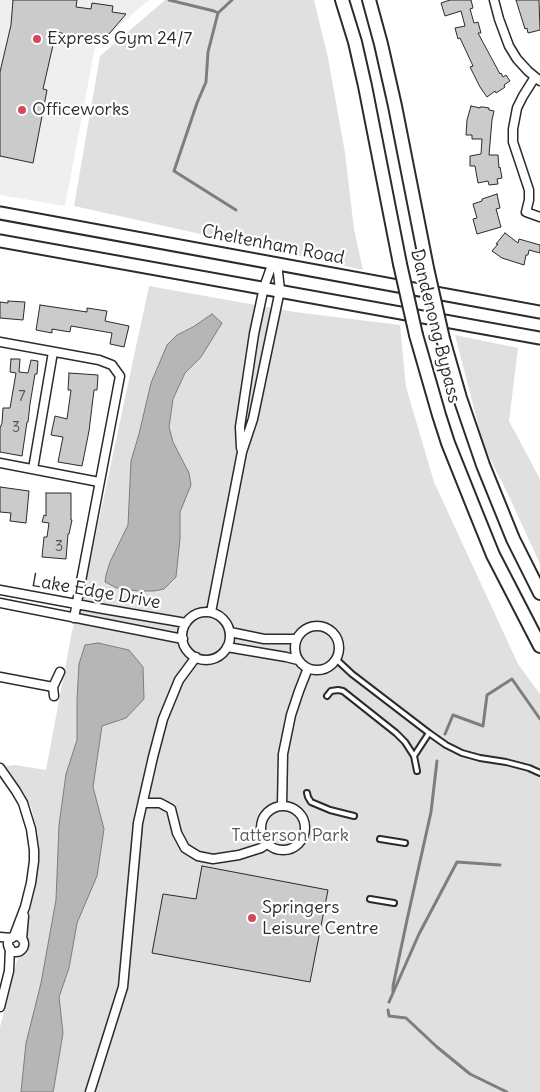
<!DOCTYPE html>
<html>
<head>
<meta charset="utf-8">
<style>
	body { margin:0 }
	canvas { display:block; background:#fff }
</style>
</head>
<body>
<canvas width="540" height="1092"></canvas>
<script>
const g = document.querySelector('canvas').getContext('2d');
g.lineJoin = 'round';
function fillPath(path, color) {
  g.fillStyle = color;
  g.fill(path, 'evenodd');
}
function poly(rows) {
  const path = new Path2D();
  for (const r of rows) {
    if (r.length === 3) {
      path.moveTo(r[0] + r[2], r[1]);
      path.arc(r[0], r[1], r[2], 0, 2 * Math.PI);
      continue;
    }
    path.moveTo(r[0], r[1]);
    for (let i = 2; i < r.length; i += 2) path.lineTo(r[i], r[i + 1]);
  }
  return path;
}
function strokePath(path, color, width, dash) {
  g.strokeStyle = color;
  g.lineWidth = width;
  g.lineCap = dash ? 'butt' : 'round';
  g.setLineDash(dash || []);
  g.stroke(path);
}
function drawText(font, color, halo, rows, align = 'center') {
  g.font = font + ' Delius,sans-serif';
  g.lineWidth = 4.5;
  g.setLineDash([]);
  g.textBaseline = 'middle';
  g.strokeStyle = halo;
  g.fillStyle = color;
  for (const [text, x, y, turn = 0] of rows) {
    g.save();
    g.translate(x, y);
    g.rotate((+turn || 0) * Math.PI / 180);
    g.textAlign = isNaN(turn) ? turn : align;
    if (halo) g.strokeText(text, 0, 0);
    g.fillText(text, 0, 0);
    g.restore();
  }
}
const built = poly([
	[0,0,150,0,144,4,95,47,65,206,0,195]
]);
const green = poly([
	[165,0,314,0,328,58,345,153,354,229,363,270,74,206,100,56],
	[149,286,295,312,400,325,406,387,434,482,518,664,540,694,540,1092,0,1092,0,1027,17,960,25,952,29,946,29,942,26,934,26,924,34,893,39,861,38,834,31,807,25,795,6,766,15,765,46,770,72,631,84,590],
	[455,335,518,348,509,421,540,479,540,564,507,492,484,447]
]);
const water = poly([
	[212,314,222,323,201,357,185,373,173,399,169,427,173,442,189,473,191,485,180,512,180,539,176,577,164,589,154,591,138,591,117,588,105,582,106,575,110,562,128,525,131,461,139,434,151,383,167,345,177,335,193,327,212,314],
	[98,643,129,650,143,667,144,699,126,718,102,726,93,787,104,829,97,876,77,923,69,968,59,997,63,1033,54,1087,53,1092,21,1092,26,1043,41,983,56,900,59,825,66,774,77,740,77,700,79,664,85,645,98,643]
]);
const stream = poly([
	[169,0,214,11,218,13],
	[232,0,218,13,208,52,206,82,197,103,174,171,236,210],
	[445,734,453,715,483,726,487,695,512,679,540,719],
	[393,993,393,986,407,920,431,812,437,761],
	[389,1002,419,934,457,862,500,865],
	[388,1010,389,1016,406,1018,437,1047,470,1074,507,1092]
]);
const building = poly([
	[13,0,77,0,76,7,91,9,92,3,113,6,112,12,126,14,109,34,103,34,102,41,56,32,43,89,47,90,33,163,0,156,0,72,11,25,13,0],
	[450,0,471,0,473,8,470,9,474,23,478,22,481,33,478,33,500,74,501,73,503,77,506,75,510,81,504,85,505,87,496,93,495,91,487,97,480,87,470,67,473,66,460,38,458,39,455,28,465,26,461,11,445,16,441,3,450,0],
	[516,0,539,0,540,30,528,33,527,28,525,29,516,0],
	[471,106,480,108,480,107,483,107,489,108,489,110,494,111,492,120,489,155,498,155,499,168,500,167,502,178,497,179,498,184,489,185,488,181,478,183,475,166,470,166,470,156,481,154,482,139,472,139,472,135,466,135,467,120,471,106],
	[497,194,500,208,496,209,501,227,477,234,473,219,477,218,473,204,482,201,482,199,497,194],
	[505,233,518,243,519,239,540,245,540,253,529,250,528,255,526,255,524,265,502,258,492,251,498,244,496,244,505,233],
	[8,301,25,302,23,320,0,318,0,302,8,303,8,301],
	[40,305,87,312,87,308,107,311,105,321,129,326,124,347,110,344,112,333,71,326,70,332,52,329,52,333,36,330,40,305],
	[11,359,20,359,19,372,28,373,31,360,38,361,37,374,35,374,30,404,28,422,27,422,22,456,0,452,0,428,2,423,3,408,10,408,16,373,10,372,11,359],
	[69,373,98,375,97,390,94,390,89,431,82,466,58,462,63,437,51,435,55,416,67,419,71,390,68,390,69,373],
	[0,487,29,491,26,523,10,521,11,513,0,512,0,487],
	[46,493,71,493,71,520,72,520,69,534,68,534,66,559,42,557,44,537,47,537,49,523,42,522,44,515,46,516,46,493],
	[202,866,328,890,310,982,152,953,163,894,196,899,202,866]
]);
const service = poly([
	[337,660,352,674,429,733,414,756,417,771],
	[327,696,331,691,338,690,343,691,396,733,405,742,414,756],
	[429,733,446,745,462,753,480,758,506,762,529,768,540,773],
	[307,793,308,797,311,802,330,810,354,816],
	[380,839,405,843],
	[370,899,394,903]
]);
const minor = poly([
	[494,0,499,19,509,46,517,59,528,71,540,81],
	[535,77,523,96,517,108,513,129,513,142,529,190,529,200,526,212,540,217],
	[0,342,99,360,112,365,120,376,74,618],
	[241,448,240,427,254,334,264,287,273,262],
	[0,463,99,482],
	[33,469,53,352],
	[0,590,98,608,186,623],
	[0,603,183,639],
	[211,612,242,452,253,419,280,290,277,263],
	[206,636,24],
	[317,648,22],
	[230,632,264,639,297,639],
	[227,647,286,657,298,660],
	[0,677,53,687],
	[54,696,53,687,60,672],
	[0,768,16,791,23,803,31,829,34,850,34,861,31,883,25,907,14,936],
	[143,803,160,803,171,809,177,833,185,848,198,856,213,859,239,855,261,848,267,844],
	[282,805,283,754,291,715,299,691,308,668],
	[283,828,22],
	[16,944,8],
	[0,937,12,938],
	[22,939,24,916],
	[0,1007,9,971,10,948],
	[90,1092,123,987,138,823,153,757,163,719,179,680,196,657]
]);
const primary = poly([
	[0,213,540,312],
	[0,241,540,338]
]);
const trunk = poly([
	[342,0,355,42,365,86,400,264],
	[369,0,381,44,395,106,427,268],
	[416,335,439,415,448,443,476,513,493,555,540,646],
	[443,339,460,398,483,465,513,539,540,593]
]);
const trunkBridge = poly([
	[400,264,416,335],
	[427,268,443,339]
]);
const markers = [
	[37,39,5,"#d1495b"],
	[22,110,5,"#d1495b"],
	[252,918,5,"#d1495b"]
];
const numberNames = [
	["7",22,397],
	["3",16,428],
	["3",59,547]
];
const poiNames = [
	["Express Gym 24/7",47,39],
	["Officeworks",32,110],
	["Springers",262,908],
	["Leisure Centre",262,929]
];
const streetNames = [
	["Cheltenham Road",273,245,11],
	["Dandenong Bypass",435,326,76],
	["Lake Edge Drive",96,592,10]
];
const parkNames = [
	["Tatterson Park",290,836]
];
fillPath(built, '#efefef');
fillPath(green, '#e0e0e0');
fillPath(water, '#b6b6b6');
strokePath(water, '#7e7e7e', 1);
strokePath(stream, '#7e7e7e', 3);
fillPath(building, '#cbcbcb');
strokePath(building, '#2b2b2b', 1);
strokePath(service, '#2b2b2b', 8);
strokePath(minor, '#2b2b2b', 11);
strokePath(primary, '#2b2b2b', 15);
strokePath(trunk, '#2b2b2b', 16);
strokePath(service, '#fff', 4);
strokePath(minor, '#fff', 8);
strokePath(primary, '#fff', 11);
strokePath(trunk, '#fff', 12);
strokePath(trunkBridge, '#2b2b2b', 16, []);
strokePath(trunkBridge, '#fff', 12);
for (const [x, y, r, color] of markers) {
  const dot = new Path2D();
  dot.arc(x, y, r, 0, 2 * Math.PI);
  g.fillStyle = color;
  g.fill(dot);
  strokePath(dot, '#fff', 2);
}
drawText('15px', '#535353', null, numberNames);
drawText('18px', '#2b2b2b', '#fff', poiNames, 'left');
drawText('18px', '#2b2b2b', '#fff', streetNames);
drawText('18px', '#585858', '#fff', parkNames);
</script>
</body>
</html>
